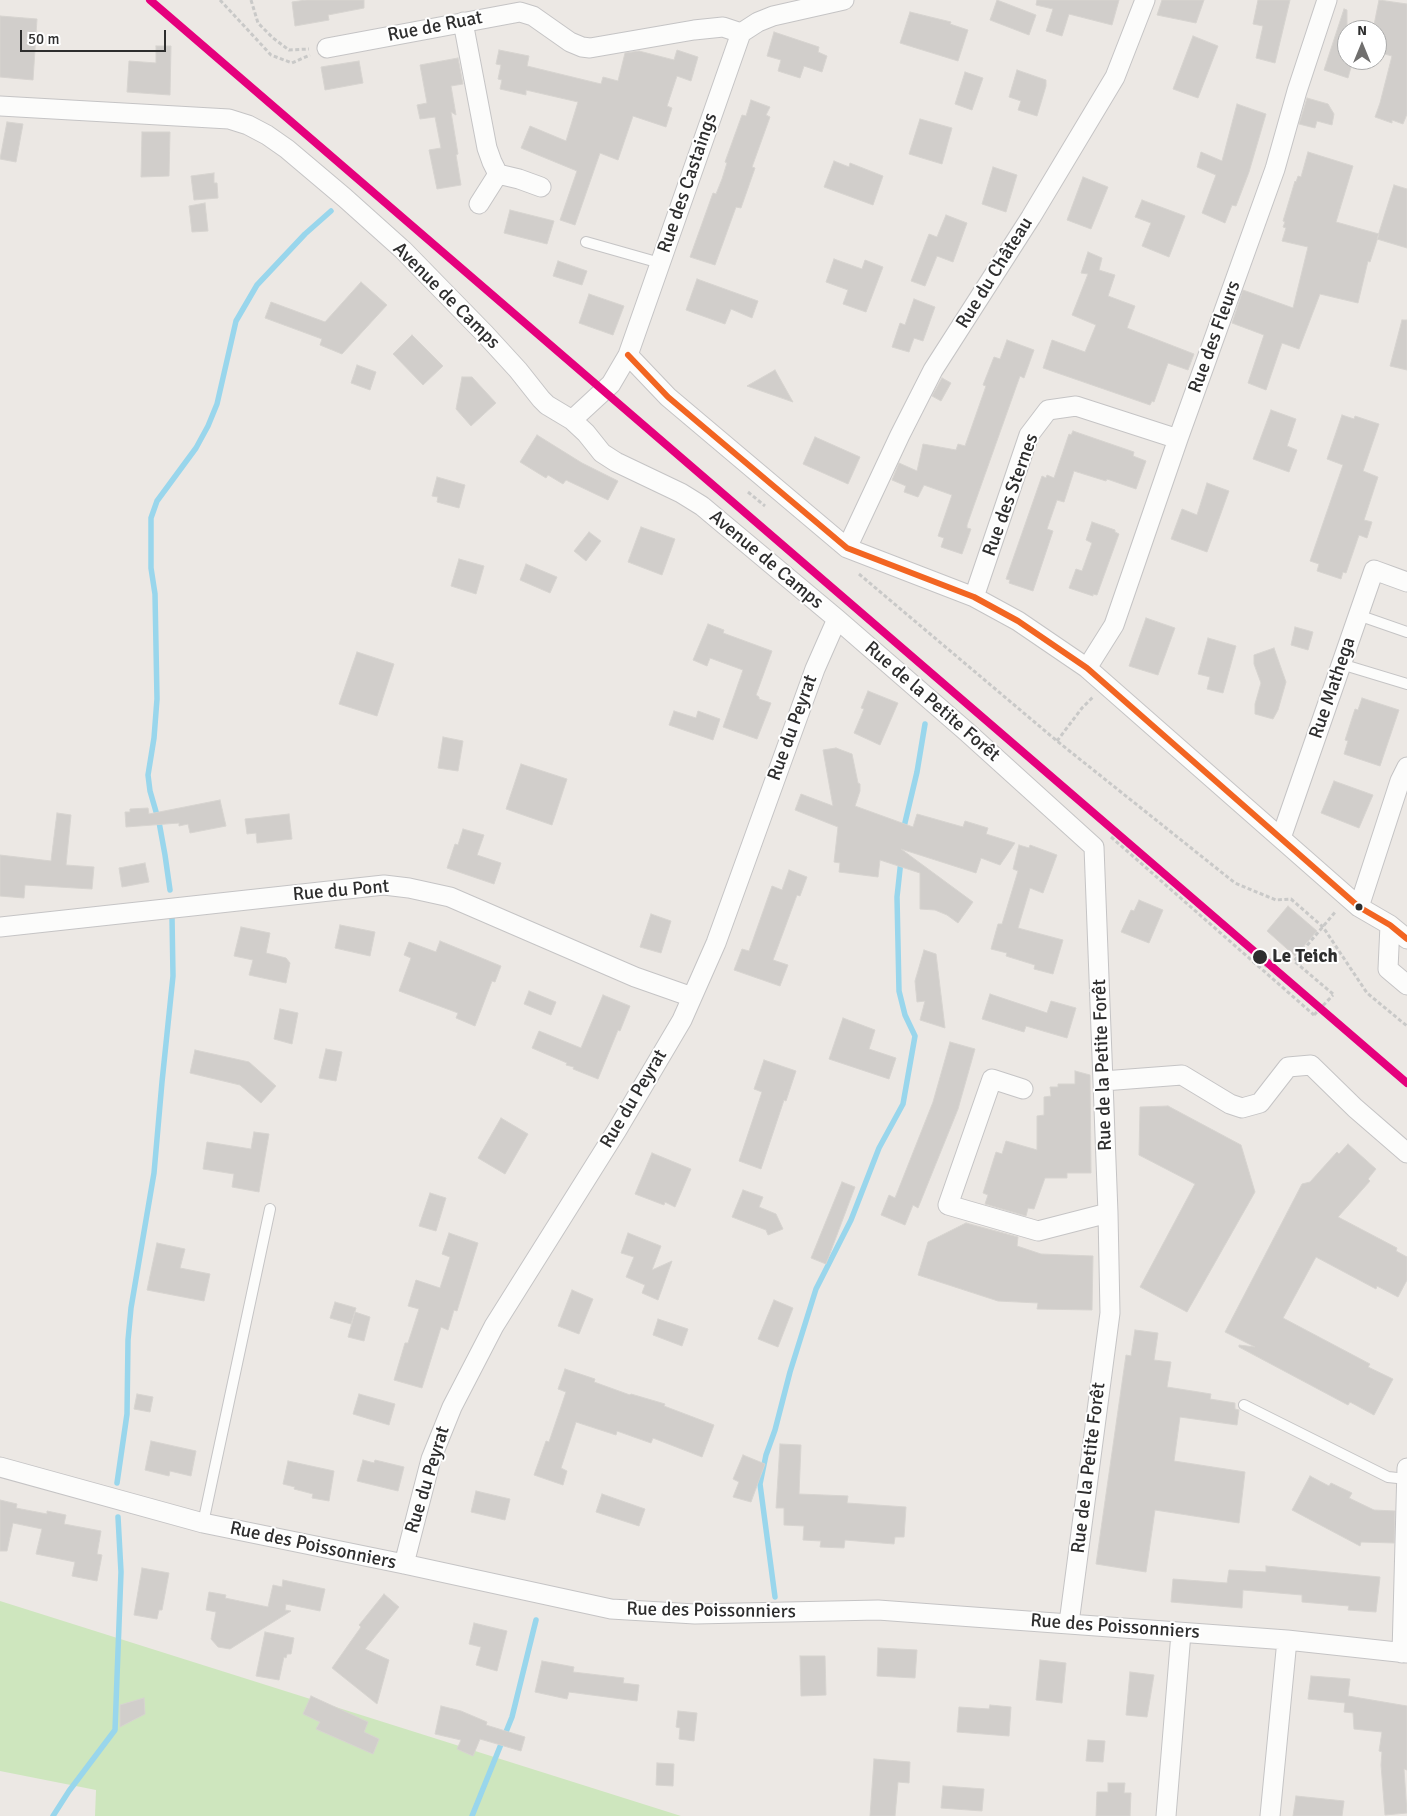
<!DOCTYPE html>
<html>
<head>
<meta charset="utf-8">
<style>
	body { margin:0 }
	#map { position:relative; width:1407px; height:1816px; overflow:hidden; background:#ece8e4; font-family:Signika,sans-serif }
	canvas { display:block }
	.north { position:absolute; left:1337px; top:20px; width:50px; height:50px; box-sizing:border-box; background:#fff; border:1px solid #ababab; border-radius:50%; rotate:0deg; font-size:14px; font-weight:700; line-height:20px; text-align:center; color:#2e2e2e }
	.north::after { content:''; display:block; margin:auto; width:18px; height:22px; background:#706f6e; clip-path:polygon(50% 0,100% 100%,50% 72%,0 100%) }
	.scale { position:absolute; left:20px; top:30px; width:146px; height:22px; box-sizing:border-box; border:2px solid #2e2e2e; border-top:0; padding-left:6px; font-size:15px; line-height:18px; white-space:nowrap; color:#2e2e2e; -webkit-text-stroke:4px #fff; paint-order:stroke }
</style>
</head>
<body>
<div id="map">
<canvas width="1407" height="1816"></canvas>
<div class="north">N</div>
<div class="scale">50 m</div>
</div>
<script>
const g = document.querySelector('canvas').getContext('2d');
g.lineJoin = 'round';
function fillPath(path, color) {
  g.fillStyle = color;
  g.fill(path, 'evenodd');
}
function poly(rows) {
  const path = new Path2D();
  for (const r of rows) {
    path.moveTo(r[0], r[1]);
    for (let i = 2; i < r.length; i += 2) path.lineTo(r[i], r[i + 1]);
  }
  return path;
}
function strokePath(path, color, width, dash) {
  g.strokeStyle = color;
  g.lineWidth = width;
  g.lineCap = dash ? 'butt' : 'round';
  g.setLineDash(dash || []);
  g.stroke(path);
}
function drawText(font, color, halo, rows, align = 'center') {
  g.font = font + ' Signika,sans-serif';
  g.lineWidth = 4;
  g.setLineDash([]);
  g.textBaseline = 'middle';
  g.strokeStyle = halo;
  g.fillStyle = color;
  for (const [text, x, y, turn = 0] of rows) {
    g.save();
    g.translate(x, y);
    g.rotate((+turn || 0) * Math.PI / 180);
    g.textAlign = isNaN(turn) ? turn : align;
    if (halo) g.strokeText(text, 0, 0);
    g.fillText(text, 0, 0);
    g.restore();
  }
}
const green = poly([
	[0,1601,681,1816,95,1816,96,1790,0,1771]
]);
const stream = poly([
	[903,831,917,772,925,724],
	[170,890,165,855,159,822,150,791,148,775,154,738,157,699,155,594,151,568,151,518,157,501,196,448,208,426,217,404,236,321,257,285,305,234,331,211],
	[117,1483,127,1414,128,1340,131,1308,154,1173,162,1082,173,976,172,917],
	[775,1597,760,1484,766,1455,775,1430,790,1372,816,1289,851,1220,879,1148,903,1104,915,1036,905,1015,899,991,897,897,901,860],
	[53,1816,69,1791,115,1730,121,1572,118,1517],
	[472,1816,512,1717,536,1620]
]);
const building = poly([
	[306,0,364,0,364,8,328,15,329,20,295,26,292,2,306,0],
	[997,0,1036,15,1029,35,990,20,997,0],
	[1037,0,1119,0,1112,25,1069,14,1062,36,1046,31,1053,9,1036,5,1037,0],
	[1162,0,1204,0,1196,23,1157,15,1162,0],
	[1258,0,1290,0,1275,63,1256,58,1263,26,1253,24,1258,0],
	[1379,0,1407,4,1407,114,1403,124,1392,120,1392,123,1375,117,1380,103,1392,56,1377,52,1377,30,1373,30,1379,0],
	[1344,9,1347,10,1347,60,1353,60,1348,78,1324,70,1344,9],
	[910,12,951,22,950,24,968,30,958,61,900,43,910,12],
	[0,16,37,19,33,80,0,77,0,16],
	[774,32,819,47,818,52,827,56,822,72,804,66,800,78,778,71,781,60,767,56,774,32],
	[1193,36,1218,46,1198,98,1173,89,1193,36],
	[156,46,171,46,170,95,127,92,129,61,156,63,156,46],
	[499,50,529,56,527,66,601,84,603,77,618,81,625,53,639,51,674,60,677,50,698,57,691,81,677,76,667,106,672,108,666,127,633,116,618,160,600,153,575,225,560,220,577,171,521,148,530,126,566,141,578,102,526,90,526,95,500,89,502,80,498,79,501,65,496,64,499,50],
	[458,58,463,84,451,86,456,115,451,112,458,154,456,155,461,185,437,189,429,150,441,148,435,117,420,119,417,105,427,103,420,65,458,58],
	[359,61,363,83,325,90,321,67,359,61],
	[1017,70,1046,80,1046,86,1037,116,1018,110,1021,101,1009,97,1017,70],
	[965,72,983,78,972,110,955,104,965,72],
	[1307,98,1328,104,1334,114,1332,125,1317,121,1315,128,1299,124,1307,98],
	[751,100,770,107,766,115,770,117,752,167,755,168,741,208,736,207,715,265,690,257,713,193,716,194,722,179,727,163,725,162,742,115,746,116,751,100],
	[1237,104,1266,114,1249,172,1236,206,1232,205,1225,223,1202,213,1216,175,1197,167,1201,152,1222,161,1237,104],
	[920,119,952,128,942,164,909,154,920,119],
	[7,122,23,124,16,162,0,159,7,122],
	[142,132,170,132,169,176,141,177,142,132],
	[1308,152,1353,166,1336,222,1379,234,1370,262,1368,261,1358,303,1320,294,1299,349,1282,343,1266,390,1248,383,1264,335,1232,323,1243,290,1293,308,1308,247,1282,241,1286,228,1283,227,1285,222,1283,221,1295,181,1296,182,1298,176,1301,177,1308,152],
	[834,161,849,167,850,163,883,176,873,205,824,187,834,161],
	[993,167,1017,175,1006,212,982,204,993,167],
	[214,173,214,183,217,183,218,198,194,200,191,176,214,173],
	[1083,177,1108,187,1091,229,1067,220,1083,177],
	[1394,185,1407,189,1407,248,1377,239,1394,185],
	[1142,200,1185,216,1169,257,1142,246,1151,223,1135,217,1142,200],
	[205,203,208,231,192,232,189,206,205,203],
	[510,210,554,221,547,244,504,233,510,210],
	[946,215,967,223,953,262,937,256,925,286,911,281,929,234,937,237,946,215],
	[1088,252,1102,258,1099,270,1115,275,1108,296,1135,306,1127,328,1194,354,1188,370,1168,363,1154,402,1152,401,1150,405,1043,368,1052,340,1085,352,1096,325,1072,315,1088,274,1081,273,1088,252],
	[834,259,862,269,865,260,883,267,866,312,843,304,848,290,826,282,834,259],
	[558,261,587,271,582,285,553,276,558,261],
	[697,279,758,301,752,318,731,309,725,324,686,310,697,279],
	[361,282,387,305,342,354,320,345,322,339,265,318,271,302,325,322,361,282],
	[589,294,624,306,613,335,579,323,589,294],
	[914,299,935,307,923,341,914,338,909,352,892,347,900,323,905,325,914,299],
	[1402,320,1407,320,1407,370,1390,366,1402,320],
	[412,335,443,366,423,385,393,354,412,335],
	[1007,340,1034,350,1024,378,1020,376,967,525,967,528,971,529,962,554,941,547,944,538,938,536,952,495,924,485,918,497,904,492,906,486,892,480,899,463,917,471,923,444,956,450,958,444,965,446,986,386,983,385,994,357,1000,359,1007,340],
	[357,365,376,372,370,390,351,383,357,365],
	[775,370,793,402,747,386,775,370],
	[462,377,472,377,496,403,471,426,456,409,462,377],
	[942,378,951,383,941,401,932,396,942,378],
	[1271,410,1296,419,1287,446,1297,450,1289,472,1253,459,1271,410],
	[1342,415,1354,419,1355,416,1379,424,1363,471,1378,477,1364,520,1372,522,1367,538,1359,535,1346,573,1343,572,1341,579,1317,571,1319,564,1310,561,1343,465,1327,459,1342,415],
	[1073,431,1134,452,1133,456,1146,461,1136,489,1107,479,1106,481,1074,471,1064,502,1057,500,1047,529,1053,531,1033,591,1009,583,1010,580,1006,579,1042,476,1046,478,1047,475,1054,478,1069,434,1071,435,1073,431],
	[537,435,582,463,618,481,608,500,566,480,563,484,548,475,546,478,520,462,537,435],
	[815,437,860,457,848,484,803,464,815,437],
	[437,477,465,485,459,508,437,502,438,497,432,496,437,477],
	[1207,483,1229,491,1207,552,1171,539,1182,509,1197,515,1207,483],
	[1092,522,1115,530,1115,532,1119,534,1097,595,1093,594,1093,596,1069,588,1076,569,1082,571,1092,543,1086,540,1092,522],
	[641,527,675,539,662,575,628,562,641,527],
	[589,532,601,541,586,561,574,551,589,532],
	[459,559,484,566,476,594,451,586,459,559],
	[526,564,557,577,550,593,520,580,526,564],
	[1146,618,1175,628,1158,675,1129,666,1146,618],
	[708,624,724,630,723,633,772,651,756,695,759,697,759,699,771,703,757,739,723,727,743,670,710,658,707,666,693,660,708,624],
	[1295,627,1313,632,1308,650,1291,645,1295,627],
	[1208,638,1236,646,1223,693,1207,689,1210,677,1198,674,1208,638],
	[1274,648,1286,682,1278,710,1273,719,1255,714,1255,704,1261,683,1254,664,1254,655,1274,648],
	[357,652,394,664,377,716,339,704,357,652],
	[868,691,898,703,880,745,854,733,864,709,861,708,868,691],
	[1362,698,1399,710,1380,766,1344,754,1348,741,1345,740,1355,709,1358,710,1362,698],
	[674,711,696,718,698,711,720,719,713,740,669,725,674,711],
	[443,737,463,741,458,771,438,768,443,737],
	[836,748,852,754,858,783,860,784,860,791,855,806,913,827,917,814,963,827,965,821,988,828,986,834,1015,843,1000,865,981,858,976,873,901,849,973,902,958,923,947,915,935,910,920,909,920,873,880,860,878,877,839,872,840,863,834,862,838,827,795,810,801,794,833,806,823,750,836,748],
	[521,764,567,779,552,825,506,809,521,764],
	[1334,781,1373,795,1359,828,1321,813,1334,781],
	[220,800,226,826,190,833,188,824,179,826,179,823,126,827,125,812,130,812,130,809,148,808,149,814,220,800],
	[57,813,71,815,66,865,94,867,92,889,25,885,24,898,0,896,0,855,51,861,57,813],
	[289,814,292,839,257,843,256,833,247,834,245,819,289,814],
	[463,829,484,835,477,855,501,863,494,884,447,868,455,844,458,845,463,829],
	[1019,845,1029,848,1030,845,1057,855,1043,893,1030,888,1018,928,1063,940,1053,974,1034,969,1035,965,1006,956,1007,953,991,949,998,924,1002,924,1018,871,1013,869,1019,845],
	[145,863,149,882,122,887,119,868,145,863],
	[789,870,807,877,800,896,797,895,773,960,788,965,780,986,734,970,742,949,749,951,772,886,782,890,789,870],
	[1139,900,1163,910,1149,943,1121,932,1131,910,1134,911,1139,900],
	[1288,906,1317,931,1295,956,1267,931,1288,906],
	[651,914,671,921,661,953,640,947,651,914],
	[340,925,375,932,370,956,335,948,340,925],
	[241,927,270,933,266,953,286,958,290,963,286,983,249,975,253,960,234,956,241,927],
	[440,941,501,966,495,982,492,981,475,1026,456,1018,458,1013,399,991,411,958,404,955,409,942,436,952,440,941],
	[924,950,936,954,945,1028,920,1020,925,1001,917,1002,915,981,924,950],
	[529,991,556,1002,551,1015,524,1004,529,991],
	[990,994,1047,1013,1051,1001,1076,1008,1067,1038,1026,1026,1024,1032,982,1019,990,994],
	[603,995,630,1006,620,1031,618,1030,598,1079,573,1069,574,1067,566,1065,567,1063,532,1048,539,1031,581,1048,603,995],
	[280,1009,298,1013,292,1044,274,1039,280,1009],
	[843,1018,875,1030,869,1049,896,1058,889,1079,829,1059,843,1018],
	[950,1042,975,1049,958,1109,918,1208,913,1205,905,1225,881,1215,889,1195,895,1198,933,1102,950,1042],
	[326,1049,342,1052,336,1081,319,1078,326,1049],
	[195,1050,249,1062,276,1086,261,1103,240,1085,190,1073,195,1050],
	[764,1060,796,1071,786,1101,784,1100,761,1169,739,1161,762,1092,754,1089,764,1060],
	[1075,1071,1090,1075,1091,1173,1067,1173,1067,1178,1045,1178,1034,1209,1028,1208,1026,1216,985,1204,988,1195,983,1193,996,1152,1002,1154,1006,1141,1037,1150,1037,1116,1044,1115,1044,1097,1051,1096,1050,1087,1058,1087,1058,1084,1075,1084,1075,1071],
	[1168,1106,1241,1145,1255,1192,1187,1312,1140,1287,1195,1184,1139,1155,1140,1107,1168,1106],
	[501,1118,528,1134,505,1174,478,1158,501,1118],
	[254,1132,269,1134,259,1192,232,1187,234,1174,203,1169,207,1142,251,1149,254,1132],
	[1348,1144,1376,1169,1368,1179,1370,1181,1338,1217,1397,1248,1396,1251,1407,1257,1407,1280,1398,1297,1377,1286,1376,1289,1316,1257,1283,1318,1370,1364,1368,1367,1393,1379,1374,1415,1350,1402,1348,1405,1239,1347,1239,1345,1255,1347,1225,1332,1302,1184,1310,1182,1337,1152,1339,1154,1348,1144],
	[652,1153,691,1169,675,1207,665,1202,664,1205,635,1194,652,1153],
	[842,1182,855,1187,826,1264,811,1258,842,1182],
	[743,1190,763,1197,759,1207,776,1214,783,1229,768,1235,766,1230,732,1217,743,1190],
	[430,1193,446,1198,436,1231,419,1226,430,1193],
	[966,1223,1018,1237,1017,1246,1041,1254,1093,1256,1092,1310,1037,1309,1038,1303,998,1301,918,1275,928,1242,966,1223],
	[449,1233,478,1243,457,1311,454,1310,448,1330,441,1327,422,1388,394,1380,405,1343,408,1343,419,1309,408,1306,416,1280,440,1288,450,1257,442,1254,449,1233],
	[628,1233,661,1246,652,1270,672,1261,658,1300,642,1293,645,1285,626,1277,634,1257,621,1253,628,1233],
	[157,1243,185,1249,180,1268,210,1274,204,1301,147,1290,157,1243],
	[572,1290,593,1299,579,1334,558,1326,572,1290],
	[774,1300,793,1308,778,1347,758,1339,774,1300],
	[335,1302,356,1308,351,1324,330,1318,335,1302],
	[355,1312,370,1317,364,1341,348,1337,355,1312],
	[658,1319,688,1329,682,1346,653,1335,658,1319],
	[1135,1330,1158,1333,1154,1360,1171,1362,1167,1387,1211,1394,1210,1399,1235,1403,1235,1409,1239,1410,1237,1425,1180,1417,1174,1461,1245,1472,1239,1523,1155,1510,1146,1572,1096,1564,1126,1355,1131,1356,1135,1330],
	[565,1369,595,1379,594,1382,630,1395,631,1394,665,1404,664,1406,714,1425,702,1457,653,1438,651,1443,617,1431,616,1435,576,1422,561,1468,567,1471,563,1485,534,1475,546,1441,549,1442,566,1392,558,1389,565,1369],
	[137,1394,153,1397,150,1412,134,1409,137,1394],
	[359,1394,395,1404,389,1425,353,1414,359,1394],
	[151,1441,196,1451,191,1476,170,1471,169,1476,145,1470,151,1441],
	[780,1444,801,1445,799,1494,848,1496,847,1503,906,1507,904,1537,895,1537,894,1544,845,1540,844,1548,820,1547,821,1541,803,1540,804,1526,784,1525,784,1508,776,1508,780,1444],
	[743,1455,765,1464,751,1502,733,1497,739,1482,733,1479,743,1455],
	[363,1460,374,1463,375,1460,404,1467,398,1491,357,1481,363,1460],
	[288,1461,334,1471,329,1501,312,1498,313,1494,294,1489,295,1487,283,1484,288,1461],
	[1310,1476,1329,1486,1331,1483,1352,1493,1349,1498,1374,1510,1395,1511,1394,1543,1361,1542,1360,1546,1292,1510,1310,1476],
	[476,1491,510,1499,505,1520,471,1512,476,1491],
	[602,1494,645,1509,639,1526,596,1512,602,1494],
	[0,1500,17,1504,16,1508,47,1514,47,1511,66,1515,64,1524,101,1531,97,1554,102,1555,97,1581,72,1576,75,1562,36,1554,42,1529,13,1523,7,1551,0,1551,0,1500],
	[1266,1566,1380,1577,1376,1612,1348,1610,1349,1606,1302,1602,1302,1595,1243,1590,1242,1608,1171,1602,1173,1579,1227,1583,1229,1570,1266,1572,1266,1566],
	[142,1568,169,1573,162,1610,159,1610,157,1619,134,1615,142,1568],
	[283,1580,325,1589,320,1611,286,1604,285,1610,291,1611,230,1649,218,1647,211,1639,216,1612,206,1610,209,1592,226,1595,225,1598,268,1607,273,1585,282,1587,283,1580],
	[384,1594,399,1607,365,1649,389,1660,377,1704,332,1668,361,1627,359,1625,384,1594],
	[474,1623,507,1631,497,1671,476,1665,481,1647,469,1644,474,1623],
	[265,1632,294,1638,291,1654,287,1654,286,1658,284,1657,279,1680,256,1676,265,1632],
	[878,1648,917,1650,915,1678,877,1676,878,1648],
	[800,1656,825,1656,826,1695,801,1696,800,1656],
	[1040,1660,1066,1663,1062,1703,1036,1700,1040,1660],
	[542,1661,574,1667,573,1672,624,1678,623,1683,639,1685,637,1701,569,1692,567,1699,535,1692,542,1661],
	[1130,1672,1154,1675,1147,1717,1126,1715,1130,1672],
	[1311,1676,1350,1679,1348,1696,1407,1706,1407,1770,1404,1769,1407,1813,1385,1815,1381,1765,1382,1752,1379,1751,1382,1732,1354,1729,1353,1713,1344,1712,1345,1703,1308,1699,1311,1676],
	[311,1696,368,1722,364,1732,379,1739,373,1754,316,1729,320,1722,303,1714,311,1696],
	[144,1698,145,1714,120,1727,120,1705,144,1698],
	[990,1705,1011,1707,1009,1736,957,1732,959,1707,989,1709,990,1705],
	[441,1706,461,1711,487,1722,486,1725,525,1737,521,1751,480,1739,473,1756,457,1749,461,1740,435,1734,441,1706],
	[678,1711,697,1713,694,1741,679,1739,680,1728,676,1727,678,1711],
	[1088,1740,1105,1741,1103,1762,1086,1761,1088,1740],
	[874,1759,910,1762,909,1783,898,1782,895,1816,870,1816,874,1759],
	[657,1763,674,1764,673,1786,656,1785,657,1763],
	[1108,1783,1125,1783,1124,1793,1131,1793,1130,1816,1096,1816,1097,1792,1108,1792,1108,1783],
	[943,1786,984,1789,982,1811,941,1808,943,1786],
	[1296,1796,1344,1801,1342,1816,1293,1816,1296,1796]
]);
const path = poly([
	[220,0,271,55,292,63,310,55],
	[251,0,258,23,273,38,289,50,309,49],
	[748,492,765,506],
	[859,574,1057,741,1235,883,1276,900,1291,899,1323,927,1367,993,1407,1026],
	[1057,741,1082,708,1093,697],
	[1111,837,1314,1015],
	[1265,967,1278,952],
	[1333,994,1294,961,1336,911],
	[1314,1015,1333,995]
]);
const service = poly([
	[586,242,660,263],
	[1358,615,1407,632],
	[1341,664,1407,684],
	[1244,1405,1388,1477,1407,1479],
	[203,1523,270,1209]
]);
const minor = poly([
	[463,22,487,148,492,162,498,174,519,179,541,187],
	[327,48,520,12,533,16,570,42,582,47,590,48,694,30,723,27,741,33],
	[0,106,229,119,248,125,267,135,287,149,345,198,403,250,485,334,518,370,541,399,547,405,572,420,586,433,602,453,616,462,681,493,702,506,837,619,967,732,1094,847,1108,1213,1110,1313,1069,1623],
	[479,204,498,174],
	[628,355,668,397,847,548,974,597,1018,621,1087,668,1359,907,1390,925,1407,939],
	[572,420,611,384,628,355,741,33,758,22,773,16,844,0],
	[847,548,900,435,933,370,1031,217,1115,77,1145,0],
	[974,597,1029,435,1048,410,1076,406,1178,439],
	[1087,668,1114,625,1178,439,1275,169,1297,91,1327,0],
	[1281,838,1374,570,1407,582],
	[1359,907,1400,781,1407,767],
	[1390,925,1388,969,1407,985],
	[0,927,384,885,409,888,450,897,635,977,692,997],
	[1103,1081,1182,1075,1230,1104,1242,1108,1260,1103,1288,1067,1311,1065,1355,1108,1407,1153],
	[1023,1089,992,1079,948,1205,1038,1231,1108,1213],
	[0,1467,203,1523,404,1564,611,1609,695,1614,878,1610,1287,1640,1407,1653],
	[404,1564,431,1459,452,1407,494,1326,617,1130,682,1020,716,943,815,669,837,619],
	[1402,1653,1407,1468],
	[1166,1816,1181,1633],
	[1270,1816,1287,1640]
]);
const bus1 = poly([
	[628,355,668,397,847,548,974,597,1018,621,1087,668,1359,907,1390,925,1407,939]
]);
const rail1 = poly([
	[150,0,1407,1083]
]);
const markers = [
	[1359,907,4.5,"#2e2e2e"],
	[1260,957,8,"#2e2e2e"]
];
const streetNames = [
	["Rue de Ruat",435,27,-11],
	["Rue des Castaings",688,183,-71],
	["Rue du Château",995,273,-58],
	["Avenue de Camps",446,296,45],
	["Rue des Fleurs",1215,337,-70],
	["Rue des Sternes",1011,495,-70],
	["Avenue de Camps",766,560,40],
	["Rue Mathega",1333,688,-71],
	["Rue de la Petite Forêt",932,702,41],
	["Rue du Peyrat",793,728,-70],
	["Rue du Pont",341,891,-5],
	["Rue de la Petite Forêt",1103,1065,-92],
	["Rue du Peyrat",634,1099,-59],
	["Rue de la Petite Forêt",1089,1468,-83],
	["Rue du Peyrat",428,1480,-73],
	["Rue des Poissonniers",313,1546,12],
	["Rue des Poissonniers",711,1611,1],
	["Rue des Poissonniers",1115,1627,4]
];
const stopNames = [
	["Le Teich",1272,957]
];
fillPath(green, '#cee6be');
strokePath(stream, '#99d6ec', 5.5);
fillPath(building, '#d1cecb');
strokePath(building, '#d7d4d0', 1);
strokePath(service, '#c5c4c5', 12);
strokePath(minor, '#c5c4c5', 21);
strokePath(path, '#c9c9c8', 3, [4, 2.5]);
strokePath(service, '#fcfcfb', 10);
strokePath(minor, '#fcfcfb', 19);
strokePath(bus1, '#f26522', 6);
strokePath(rail1, '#e5007d', 8);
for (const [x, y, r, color] of markers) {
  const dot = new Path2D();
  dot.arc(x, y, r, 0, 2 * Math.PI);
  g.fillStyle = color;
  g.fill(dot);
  strokePath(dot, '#fff', 2);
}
drawText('19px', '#2e2e2e', '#fff', streetNames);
drawText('bold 19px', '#2e2e2e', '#fff', stopNames, 'left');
</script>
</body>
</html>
